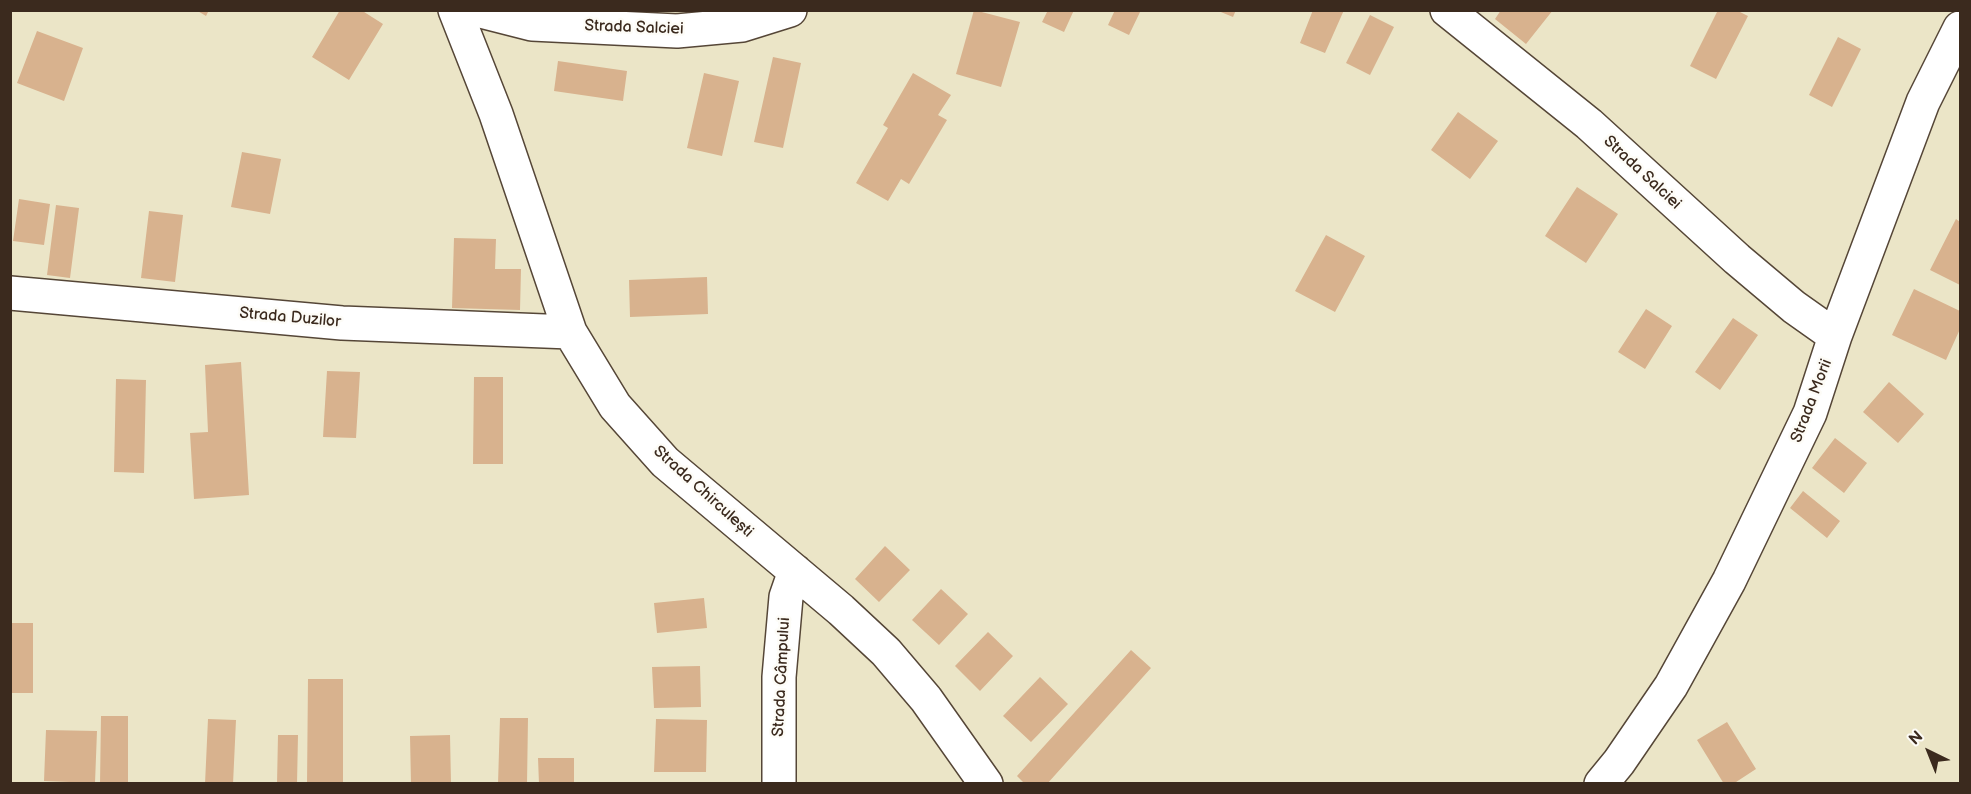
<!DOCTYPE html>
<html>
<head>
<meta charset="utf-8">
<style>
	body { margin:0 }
	#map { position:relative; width:1971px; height:794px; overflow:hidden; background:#ebe5c7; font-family:"Balsamiq Sans",sans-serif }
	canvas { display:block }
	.frame { position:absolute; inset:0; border:12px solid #3b2a1e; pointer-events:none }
	.north { position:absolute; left:1899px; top:722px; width:60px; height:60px; -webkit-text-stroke:4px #fdfcf7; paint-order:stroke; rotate:317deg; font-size:16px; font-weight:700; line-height:24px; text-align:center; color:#3b2a1e }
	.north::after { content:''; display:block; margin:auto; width:21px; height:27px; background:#3b2a1e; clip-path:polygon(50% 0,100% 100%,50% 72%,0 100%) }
</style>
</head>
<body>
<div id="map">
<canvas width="1971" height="794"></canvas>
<div class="frame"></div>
<div class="north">N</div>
</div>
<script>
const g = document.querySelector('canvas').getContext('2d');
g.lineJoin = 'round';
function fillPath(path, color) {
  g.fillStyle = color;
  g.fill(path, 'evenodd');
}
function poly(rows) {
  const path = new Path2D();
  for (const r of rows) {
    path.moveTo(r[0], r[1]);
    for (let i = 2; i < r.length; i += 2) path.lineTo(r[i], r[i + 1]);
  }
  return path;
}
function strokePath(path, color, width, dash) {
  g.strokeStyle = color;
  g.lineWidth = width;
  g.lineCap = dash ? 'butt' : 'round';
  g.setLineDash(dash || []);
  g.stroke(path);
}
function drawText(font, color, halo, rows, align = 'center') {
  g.font = font + ' "Balsamiq Sans",sans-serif';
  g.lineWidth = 5;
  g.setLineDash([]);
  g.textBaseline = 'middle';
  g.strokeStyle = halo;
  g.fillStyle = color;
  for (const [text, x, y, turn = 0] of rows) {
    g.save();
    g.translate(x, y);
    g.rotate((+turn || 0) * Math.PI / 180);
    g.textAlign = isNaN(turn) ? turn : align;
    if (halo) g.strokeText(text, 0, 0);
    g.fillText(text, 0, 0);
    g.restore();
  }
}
const building = poly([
	[196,10,209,10,206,16],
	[340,10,361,10,383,24,349,80,312,57],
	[974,10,1020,22,1001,87,956,74],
	[1048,10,1074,10,1064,32,1042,22],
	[1115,10,1141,10,1129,35,1108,25],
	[1216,10,1236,10,1233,17],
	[1313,10,1344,10,1325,53,1300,43],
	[1501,10,1553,10,1526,44,1495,19],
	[1718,10,1736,10,1748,16,1716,79,1690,66],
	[1370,15,1394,27,1370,75,1346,63],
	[37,31,83,48,64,101,17,83],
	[1838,37,1861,49,1832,107,1809,95],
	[773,57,801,63,783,148,754,142],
	[558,61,627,71,623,101,554,91],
	[704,73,739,81,722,156,687,148],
	[913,73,951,95,938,115,947,120,909,184,901,179,888,201,856,183,888,128,883,125],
	[1458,112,1498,141,1470,179,1431,150],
	[242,152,281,159,270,214,231,207],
	[1577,187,1618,214,1586,263,1545,236],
	[19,199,50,204,44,245,13,241],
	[56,205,79,208,70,278,47,275],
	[149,211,183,215,175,282,141,278],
	[1956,219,1960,222,1960,285,1930,270],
	[1326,235,1365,256,1335,312,1295,291],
	[454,238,496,239,495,269,521,269,520,310,452,308],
	[707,277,708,314,630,317,629,280],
	[1914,289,1960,311,1960,329,1946,360,1892,335],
	[1646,309,1672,326,1645,369,1618,352],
	[1733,318,1758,335,1720,390,1695,372],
	[241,362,249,495,194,499,190,433,208,432,205,365],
	[327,371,360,372,356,438,323,437],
	[474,377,503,377,503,464,473,464],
	[116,379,146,380,144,473,114,472],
	[1889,382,1924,414,1898,443,1863,412],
	[1835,438,1867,463,1844,493,1812,468],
	[1803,491,1840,521,1827,538,1790,508],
	[885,546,910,570,879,602,855,579],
	[941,589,968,614,939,645,912,620],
	[704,598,707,628,657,633,654,603],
	[10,623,33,623,33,693,10,693],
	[988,632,1013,656,980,691,955,666],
	[1131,650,1151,668,1047,784,1025,784,1017,776],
	[700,666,701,707,654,708,652,667],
	[1040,677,1068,704,1031,742,1003,716],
	[308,679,343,679,343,784,307,784],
	[101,716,128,716,128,784,100,784],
	[500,718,528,718,527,784,498,784],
	[208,719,236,720,233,784,205,784],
	[656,719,707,720,706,772,654,772],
	[1727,722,1756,769,1733,784,1724,784,1697,740],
	[46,730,97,731,95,783,44,781],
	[278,735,298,735,297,784,277,784],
	[450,735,451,784,411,784,410,736],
	[538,758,574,758,574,784,539,784]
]);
const minor = poly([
	[455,10,496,114,570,332,615,406,665,462,841,610,886,652,926,699,986,784],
	[477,10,532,24,677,31,742,25,790,10],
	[1447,10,1589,124,1737,259,1794,307,1835,336],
	[10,293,342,323,570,332],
	[779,784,779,677,786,597,795,571],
	[1601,784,1619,762,1671,686,1729,581,1810,413,1835,336,1923,102,1960,28]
]);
const streetNames = [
	["Strada Salciei",634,28,2],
	["Strada Salciei",1642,173,43],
	["Strada Duzilor",290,318,5],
	["Strada Morii",1812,401,-69],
	["Strada Chirculești",703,492,42],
	["Strada Câmpului",782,677,-87]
];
fillPath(building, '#d8b28e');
strokePath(minor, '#554637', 36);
strokePath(minor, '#fff', 33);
drawText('16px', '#3b2a1e', '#fdfcf7', streetNames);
</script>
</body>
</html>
